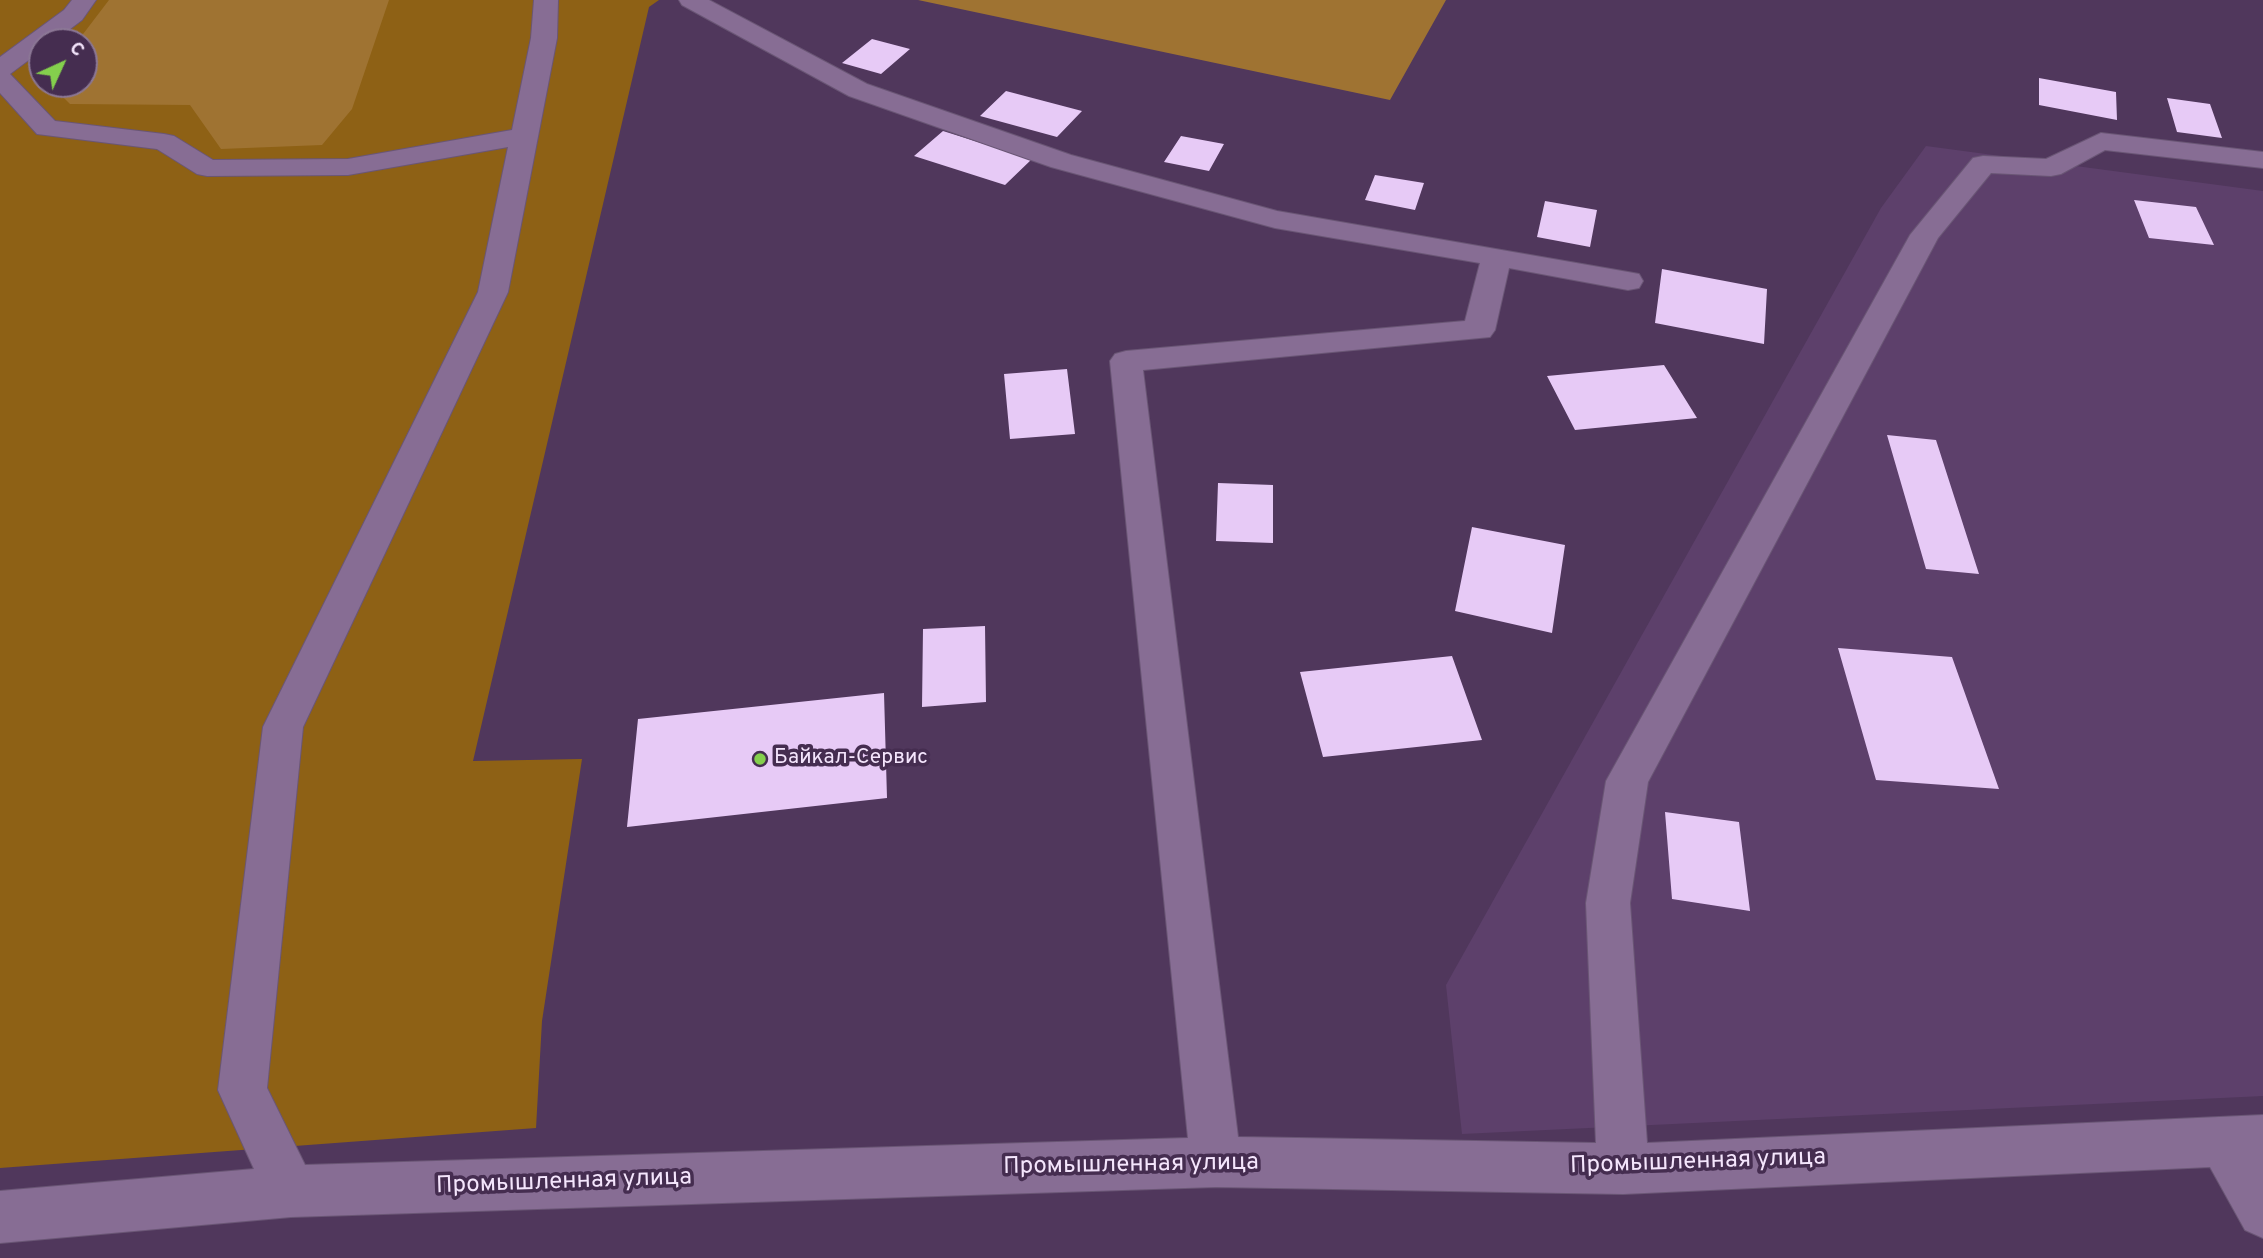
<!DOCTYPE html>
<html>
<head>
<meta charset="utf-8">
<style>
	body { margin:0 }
	#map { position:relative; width:2263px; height:1258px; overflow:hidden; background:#50375c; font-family:Overpass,sans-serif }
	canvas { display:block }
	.north { position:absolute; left:28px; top:28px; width:70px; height:70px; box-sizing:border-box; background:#452d50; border:2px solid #8b7795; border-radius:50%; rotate:45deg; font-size:19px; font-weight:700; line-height:28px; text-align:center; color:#f4e5fc }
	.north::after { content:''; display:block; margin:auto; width:24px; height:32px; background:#84cf4d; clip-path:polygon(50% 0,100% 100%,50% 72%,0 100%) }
</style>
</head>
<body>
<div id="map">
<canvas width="2263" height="1258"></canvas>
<div class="north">С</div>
</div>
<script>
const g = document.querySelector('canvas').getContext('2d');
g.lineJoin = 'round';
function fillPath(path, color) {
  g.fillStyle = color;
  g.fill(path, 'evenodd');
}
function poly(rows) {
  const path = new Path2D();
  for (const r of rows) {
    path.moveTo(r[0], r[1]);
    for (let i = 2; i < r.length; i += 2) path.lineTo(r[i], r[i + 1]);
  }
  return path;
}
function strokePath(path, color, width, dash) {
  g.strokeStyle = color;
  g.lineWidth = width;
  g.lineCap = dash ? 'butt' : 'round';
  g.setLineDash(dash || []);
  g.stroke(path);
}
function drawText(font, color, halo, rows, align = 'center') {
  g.font = font + ' Overpass,sans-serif';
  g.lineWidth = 7;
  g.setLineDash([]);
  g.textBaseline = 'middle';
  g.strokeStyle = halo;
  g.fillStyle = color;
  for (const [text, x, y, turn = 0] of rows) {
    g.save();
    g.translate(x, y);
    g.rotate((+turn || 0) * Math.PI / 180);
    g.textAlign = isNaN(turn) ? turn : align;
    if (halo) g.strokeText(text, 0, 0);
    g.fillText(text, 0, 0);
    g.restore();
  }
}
const built = poly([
	[1926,146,2263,191,2263,1096,1462,1134,1446,985,1881,208]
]);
const green = poly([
	[0,0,659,0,649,7,473,761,582,759,542,1021,536,1128,0,1168],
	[42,42,84,42,84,84,42,84]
]);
const forest = poly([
	[109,0,389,0,352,109,322,145,221,149,190,105,70,104,50,84,84,84,84,42,77,42],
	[918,0,1446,0,1390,100]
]);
const building = poly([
	[872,39,910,49,881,74,842,63],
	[2039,78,2116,92,2117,120,2039,105],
	[1006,91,1082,111,1057,137,980,116],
	[2167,98,2210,104,2222,138,2177,132],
	[943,131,1032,159,1005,185,914,156],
	[1181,136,1224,144,1209,171,1164,162],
	[1375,175,1424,183,1415,210,1365,200],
	[2134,200,2196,207,2214,245,2149,238],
	[1545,201,1597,210,1590,247,1537,237],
	[1662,269,1767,289,1764,344,1655,323],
	[1664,365,1697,418,1575,430,1547,376],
	[1067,369,1075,434,1010,439,1004,374],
	[1887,435,1936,440,1979,574,1926,569],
	[1218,483,1273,485,1273,543,1216,541],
	[1472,527,1565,545,1552,633,1455,611],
	[985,626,986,702,922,707,923,629],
	[1838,648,1952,657,1999,789,1876,780],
	[1452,656,1482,740,1323,757,1300,672],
	[884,693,887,798,627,827,638,719],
	[1665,812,1739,822,1750,911,1672,899]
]);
const minor = poly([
	[72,0,96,0,82,20,53,42,42,42,42,50,10,74,55,121,164,134,174,136,213,160,348,159,512,130,531,38,534,0,558,0,557,38,508,292,303,727,267,1088,305,1165,1188,1138,1110,361,1115,354,1126,351,1465,321,1480,263,1275,228,1051,167,849,96,682,5,679,0,709,0,867,84,1071,155,1277,211,1628,272,1639,274,1643,281,1639,288,1628,290,1509,268,1495,330,1490,337,1143,370,1238,1137,1596,1143,1586,903,1606,781,1910,235,1973,158,1983,156,2046,159,2101,133,2263,152,2263,168,2105,150,2061,174,2051,176,1991,173,1938,238,1648,782,1630,903,1647,1143,2263,1115,2263,1238,2245,1230,2210,1167,1623,1194,1216,1187,291,1217,0,1243,0,1191,254,1169,218,1090,263,727,478,292,508,147,348,175,207,176,197,174,157,149,37,134,0,93,0,57,64,10,72,0]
]);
const markers = [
	[760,759,7,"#84cf4d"]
];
const poiNames = [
	["Байкал-Сервис",774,759]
];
const nearStreetnames = [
	["Промышленная улица",1698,1163,-2],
	["Промышленная улица",1131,1166,-1],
	["Промышленная улица",564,1183,-2]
];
fillPath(built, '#5d406b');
fillPath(green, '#8e6115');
fillPath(forest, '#9f7332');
fillPath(building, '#e7caf6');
strokePath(minor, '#6a5675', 2);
fillPath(minor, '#876d94');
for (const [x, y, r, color] of markers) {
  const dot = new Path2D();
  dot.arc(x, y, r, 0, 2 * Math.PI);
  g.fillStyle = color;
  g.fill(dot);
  strokePath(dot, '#452d50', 2.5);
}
drawText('21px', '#f4e5fc', '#452d50', poiNames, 'left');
drawText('24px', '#f4e5fc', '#452d50', nearStreetnames);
</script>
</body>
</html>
